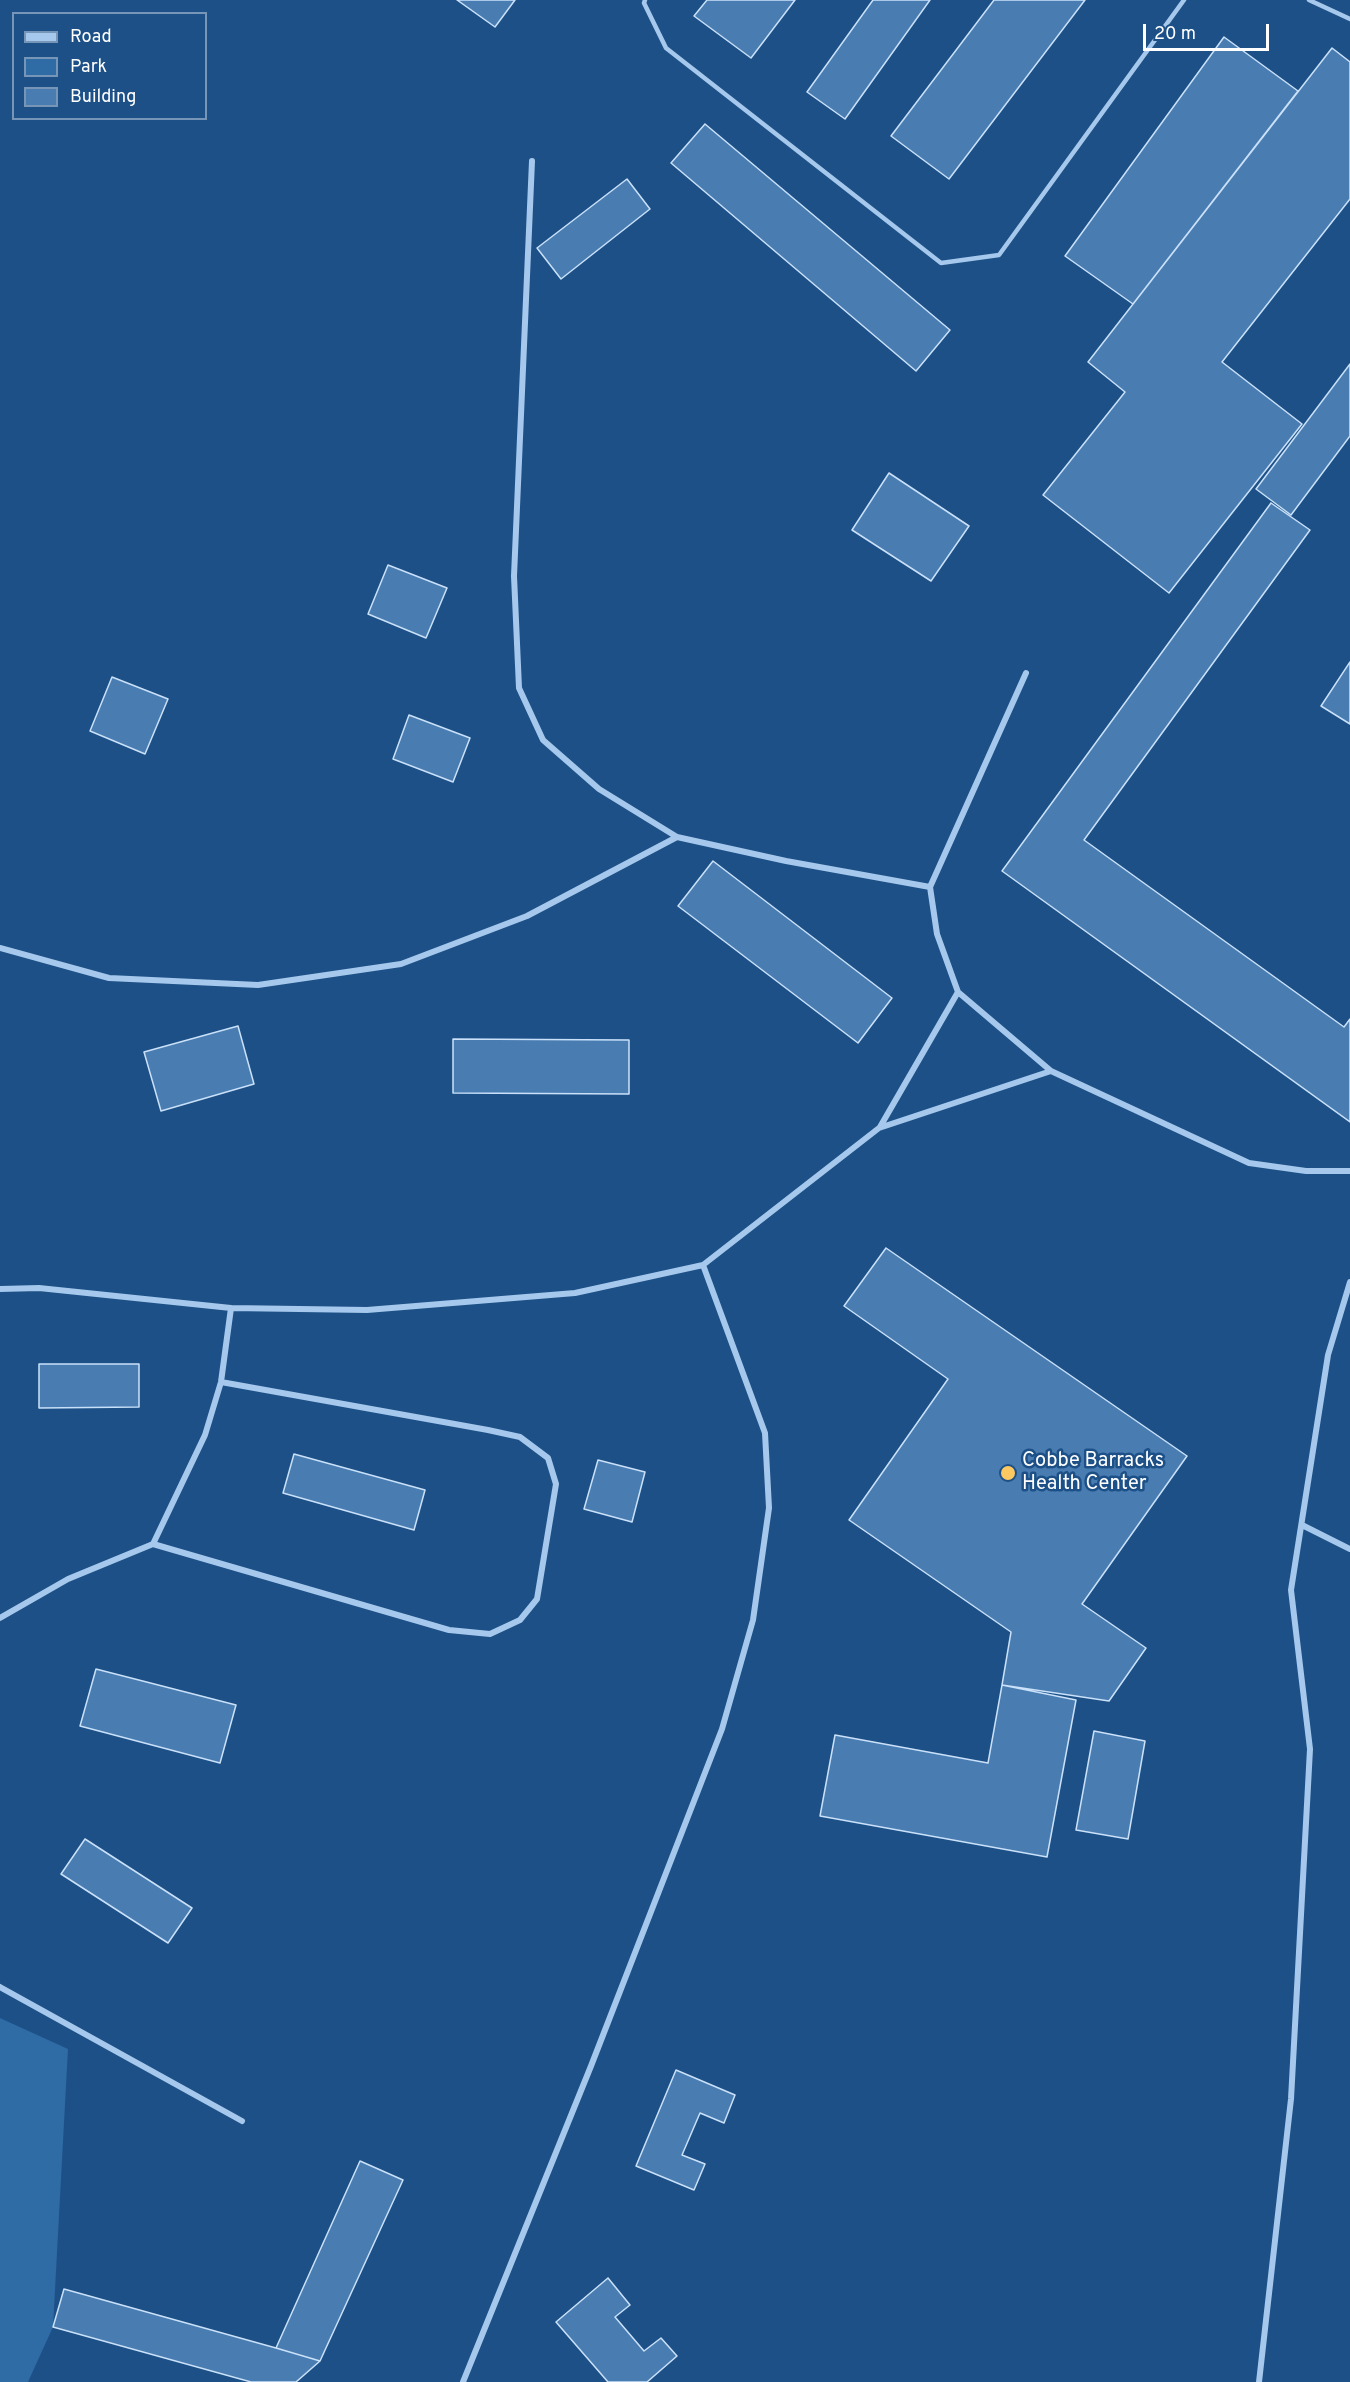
<!DOCTYPE html>
<html>
<head>
<meta charset="utf-8">
<style>
	body { margin:0 }
	#map { position:relative; width:1350px; height:2382px; overflow:hidden; background:#1c5087; font-family:Overpass,sans-serif }
	canvas { display:block }
	.legend { position:absolute; left:12px; top:12px; width:195px; height:108px; box-sizing:border-box; background:#1c5087; border:2px solid #7796b7; margin:0; padding:8px 10px; list-style:none; font-size:18px; color:#fff }
	.legend li { display:flex; align-items:center; gap:12px; height:30px }
	.legend b { width:30px; border:2px solid #7796b7 }
	.scale { position:absolute; left:1143px; top:24px; width:126px; height:27px; box-sizing:border-box; border:3px solid #fff; border-top:0; padding-left:8px; font-size:18px; line-height:21px; white-space:nowrap; color:#fff; -webkit-text-stroke:4px #1c5087; paint-order:stroke }
</style>
</head>
<body>
<div id="map">
<canvas width="1350" height="2382"></canvas>
<ul class="legend">
<li><b style="height:8px;background:#a5c8ec"></b>Road</li>
<li><b style="height:16px;background:#2f6ba5"></b>Park</li>
<li><b style="height:16px;background:#497db2"></b>Building</li>
</ul>
<div class="scale">20 m</div>
</div>
<script>
const g = document.querySelector('canvas').getContext('2d');
g.lineJoin = 'round';
function fillPath(path, color) {
  g.fillStyle = color;
  g.fill(path, 'evenodd');
}
function poly(rows) {
  const path = new Path2D();
  for (const r of rows) {
    path.moveTo(r[0], r[1]);
    for (let i = 2; i < r.length; i += 2) path.lineTo(r[i], r[i + 1]);
  }
  return path;
}
function strokePath(path, color, width, dash) {
  g.strokeStyle = color;
  g.lineWidth = width;
  g.lineCap = dash ? 'butt' : 'round';
  g.setLineDash(dash || []);
  g.stroke(path);
}
function drawText(font, color, halo, rows, align = 'center') {
  g.font = font + ' Overpass,sans-serif';
  g.lineWidth = 5;
  g.setLineDash([]);
  g.textBaseline = 'middle';
  g.strokeStyle = halo;
  g.fillStyle = color;
  for (const [text, x, y, turn = 0] of rows) {
    g.save();
    g.translate(x, y);
    g.rotate((+turn || 0) * Math.PI / 180);
    g.textAlign = isNaN(turn) ? turn : align;
    if (halo) g.strokeText(text, 0, 0);
    g.fillText(text, 0, 0);
    g.restore();
  }
}
const green = poly([
	[0,2018,68,2049,53,2327,28,2382,0,2382]
]);
const building = poly([
	[457,0,515,0,495,27,457,0],
	[707,0,795,0,751,58,694,16,707,0],
	[873,0,930,0,845,119,807,92,873,0],
	[994,0,1085,0,949,179,891,136,994,0],
	[1224,37,1298,91,1133,304,1065,256,1224,37],
	[1332,48,1350,62,1350,199,1222,362,1302,424,1169,593,1043,495,1125,392,1088,362,1332,48],
	[705,124,950,330,916,371,671,163,705,124],
	[627,179,650,209,561,279,537,248,627,179],
	[1350,364,1350,436,1291,515,1256,489,1350,364],
	[889,473,969,526,931,581,852,530,889,473],
	[1271,503,1310,530,1084,840,1344,1027,1350,1019,1350,1122,1002,871,1271,503],
	[388,565,447,588,426,638,368,614,388,565],
	[1350,662,1350,724,1321,706,1350,662],
	[112,677,168,699,145,754,90,731,112,677],
	[409,715,470,738,453,782,393,759,409,715],
	[713,861,892,998,858,1043,678,906,713,861],
	[238,1026,254,1084,161,1111,144,1052,238,1026],
	[453,1039,629,1040,629,1094,453,1093,453,1039],
	[886,1248,1187,1456,1082,1604,1146,1648,1109,1701,1002,1685,1011,1632,849,1520,948,1379,844,1306,886,1248],
	[39,1364,139,1364,139,1407,39,1408,39,1364],
	[294,1454,425,1490,414,1530,283,1493,294,1454],
	[598,1460,645,1472,632,1522,584,1509,598,1460],
	[96,1669,236,1705,220,1763,80,1726,96,1669],
	[1002,1685,1076,1700,1047,1857,820,1816,835,1735,988,1763,1002,1685],
	[1094,1731,1145,1741,1128,1839,1076,1830,1094,1731],
	[85,1839,192,1908,168,1943,61,1874,85,1839],
	[676,2070,735,2095,724,2123,700,2113,682,2155,705,2164,694,2190,636,2166,676,2070],
	[360,2161,403,2180,320,2361,276,2348,360,2161],
	[608,2278,630,2305,615,2317,644,2351,661,2338,677,2356,647,2382,608,2382,556,2322,608,2278],
	[64,2289,276,2348,320,2361,296,2382,251,2382,53,2327,64,2289]
]);
const service = poly([
	[645,0,644,3,666,48,941,263,999,255,1184,0],
	[1309,0,1350,19]
]);
const minor = poly([
	[532,161,514,576,519,688,543,740,599,789,677,837,786,861,930,887],
	[1026,673,930,887,937,934,958,992,1051,1071,1249,1163,1306,1171,1350,1171],
	[0,948,109,978,258,985,401,964,527,916,677,837],
	[880,1127,958,992],
	[0,1289,39,1288,231,1308,367,1310,575,1293,703,1265,879,1128,1051,1071],
	[1302,1525,1350,1549],
	[153,1544,449,1630,490,1634,520,1620,537,1599,556,1484,548,1458,520,1437,488,1430,221,1382],
	[0,1618,68,1579,153,1544,205,1435,221,1382,231,1308],
	[0,1987,242,2121],
	[463,2382,591,2066,722,1729,753,1620,769,1508,765,1433,703,1265],
	[1259,2382,1291,2099,1310,1749,1291,1590,1328,1355,1350,1282]
]);
const markers = [
	[1008,1473,8,"#fcc862"]
];
const poiNames = [
	["Cobbe Barracks",1022,1462],
	["Health Center",1022,1485]
];
fillPath(green, '#2f6ba5');
fillPath(building, '#497db2');
strokePath(building, '#cae1f9', 1.5);
strokePath(service, '#a5c8ec', 4.5);
strokePath(minor, '#a5c8ec', 6);
for (const [x, y, r, color] of markers) {
  const dot = new Path2D();
  dot.arc(x, y, r, 0, 2 * Math.PI);
  g.fillStyle = color;
  g.fill(dot);
  strokePath(dot, '#1c5087', 2);
}
drawText('20px', '#fff', '#1c5087', poiNames, 'left');
</script>
</body>
</html>
